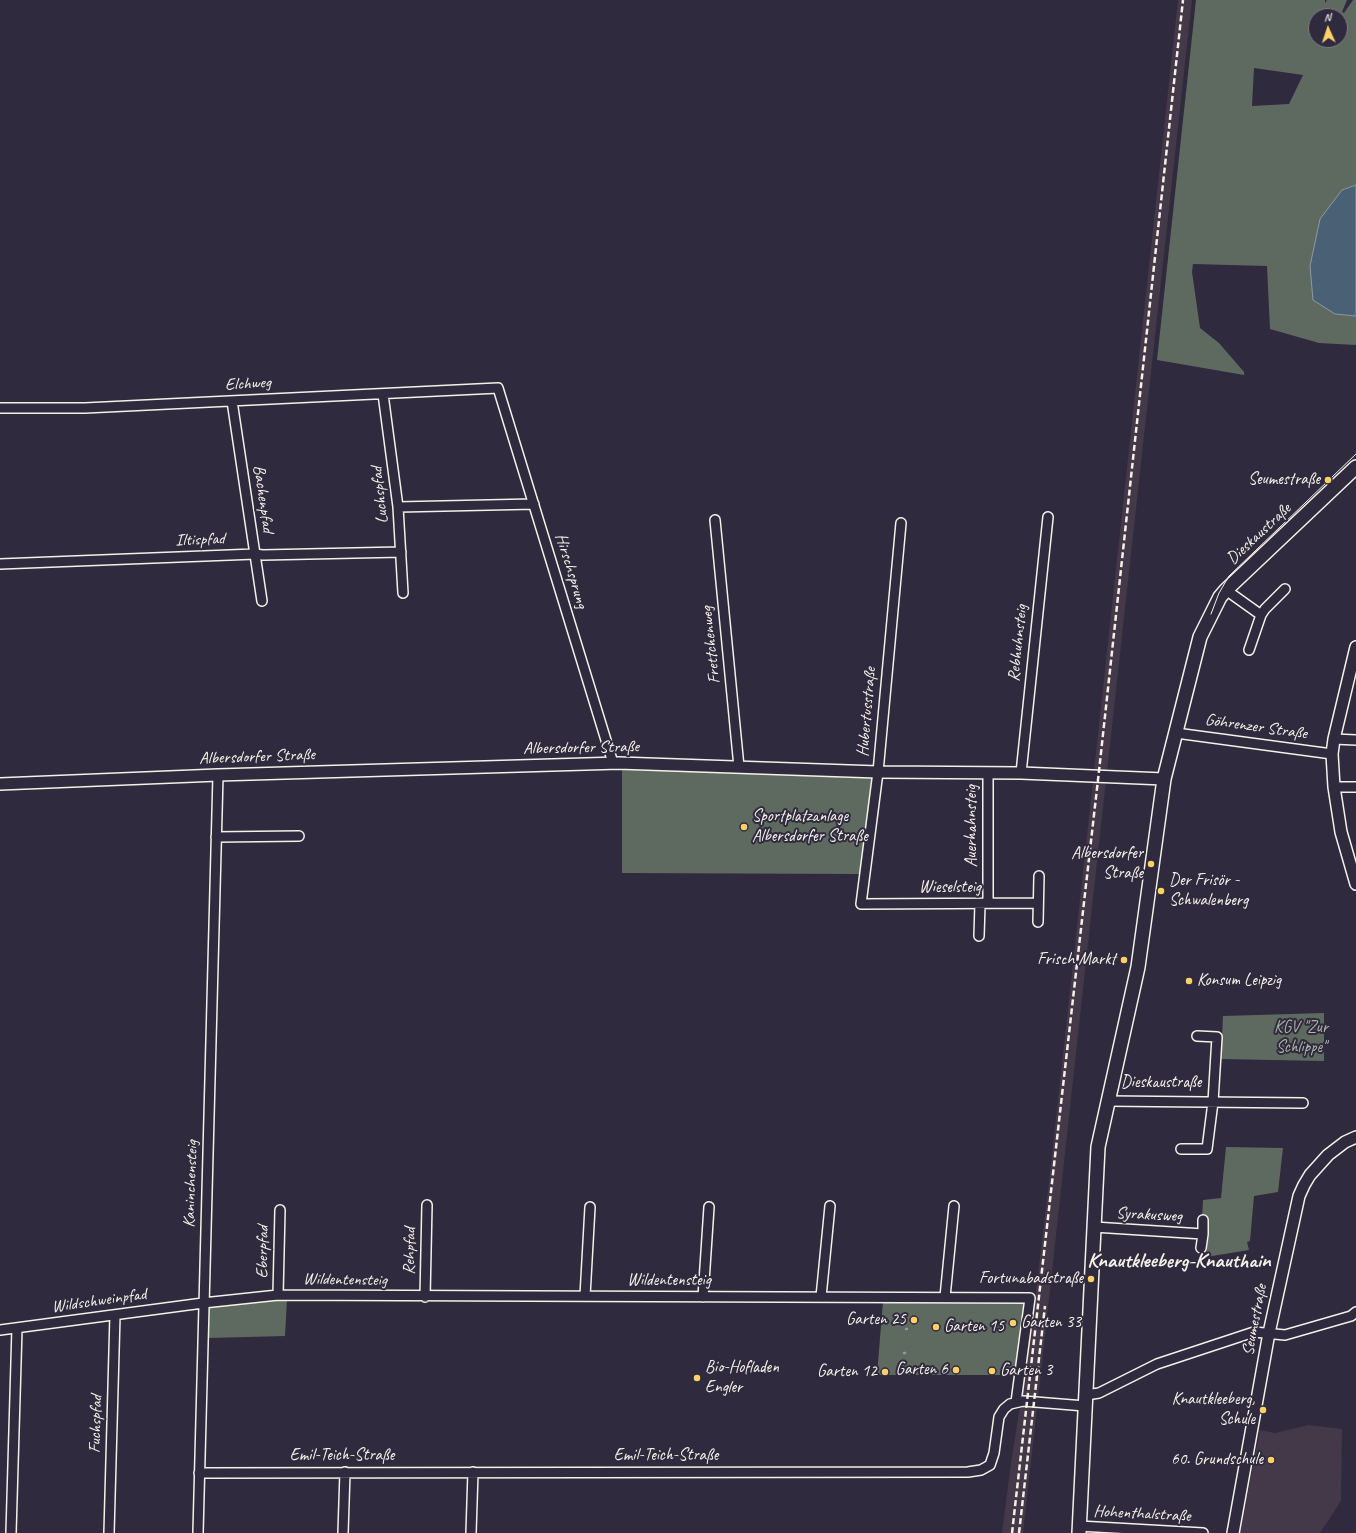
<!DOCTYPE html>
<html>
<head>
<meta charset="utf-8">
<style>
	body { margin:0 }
	#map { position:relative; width:1356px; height:1533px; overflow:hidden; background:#2f2a3d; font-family:Caveat,sans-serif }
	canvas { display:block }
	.north { position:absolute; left:1308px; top:8px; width:40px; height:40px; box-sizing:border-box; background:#2f2a3d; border:1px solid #7e7a81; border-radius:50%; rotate:357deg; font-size:11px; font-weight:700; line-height:16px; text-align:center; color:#f4f1e8 }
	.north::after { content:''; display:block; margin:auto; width:14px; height:18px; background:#ffd166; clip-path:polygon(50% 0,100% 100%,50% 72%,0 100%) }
</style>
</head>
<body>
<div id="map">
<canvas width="1356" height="1533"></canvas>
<div class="north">N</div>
</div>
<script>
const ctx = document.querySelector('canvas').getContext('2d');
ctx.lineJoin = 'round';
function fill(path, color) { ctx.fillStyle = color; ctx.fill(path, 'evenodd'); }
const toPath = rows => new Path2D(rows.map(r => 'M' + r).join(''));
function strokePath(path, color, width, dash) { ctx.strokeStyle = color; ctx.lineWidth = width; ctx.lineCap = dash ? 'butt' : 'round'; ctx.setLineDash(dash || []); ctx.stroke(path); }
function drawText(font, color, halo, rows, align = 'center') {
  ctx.font = font + ' Caveat,sans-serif'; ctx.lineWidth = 4; ctx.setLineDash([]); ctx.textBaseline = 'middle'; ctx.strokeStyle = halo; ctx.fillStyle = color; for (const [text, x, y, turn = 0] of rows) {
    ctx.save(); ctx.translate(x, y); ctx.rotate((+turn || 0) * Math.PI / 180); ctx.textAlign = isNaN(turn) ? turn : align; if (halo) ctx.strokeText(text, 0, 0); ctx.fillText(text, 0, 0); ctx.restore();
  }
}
fill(toPath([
	[1178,0,1192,0,1107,772,1094,771],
	[1106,780,1038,1399,1021,1397,1028,1336,1031,1333,1049,1182,1093,781],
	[1020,1406,1037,1408,1023,1533,1002,1533,1011,1463],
	[1309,1425,1342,1429,1341,1501,1320,1533,1240,1533,1260,1430,1275,1433]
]), '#443948');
fill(toPath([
	[1196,0,1325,0,1325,3,1327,0,1347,0,1342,12,1344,13,1353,0,1356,0,1356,185,1342,190,1335,314,1356,316,1356,345,1319,343,1270,329,1267,266,1193,264,1192,272,1200,328,1219,343,1244,372,1244,375,1157,360],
	[1316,16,1340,16,1340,40,1316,40],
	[1254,68,1303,75,1289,104,1252,106],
	[622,767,873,776,860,874,622,873],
	[1324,1013,1324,1061,1221,1059,1223,1016],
	[1226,1147,1283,1148,1278,1192,1254,1196,1250,1241,1247,1242,1249,1250,1206,1257,1209,1220,1202,1218,1203,1200,1221,1198],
	[287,1299,285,1336,209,1338,207,1307],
	[883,1301,1026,1301,1018,1375,877,1375]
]), '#5e6a5f');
const water = toPath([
	[1356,185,1356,316,1335,314,1313,300,1310,266,1320,219,1342,190,1356,185]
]);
fill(water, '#4a6074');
strokePath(water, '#8e9aa2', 1);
strokePath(toPath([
	[906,1329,907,1329],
	[904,1353,905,1353]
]), '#8e9aa2', 2.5);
const minor = toPath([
	[383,394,398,507,403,593],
	[232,401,262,601],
	[0,408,85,408,498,388,613,763],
	[398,507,534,504],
	[715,520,739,767],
	[901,523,878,772,861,904,1038,903],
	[0,564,255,554,263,555,401,552],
	[1226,590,1261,615],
	[1249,650,1261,615,1265,609,1285,589],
	[1176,733,1332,754],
	[1334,739,1356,740],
	[1021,773,1048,517],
	[1334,787,1356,787],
	[216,837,299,836],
	[988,903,988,773],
	[1038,922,1039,876],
	[979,936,980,904],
	[1108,1101,1303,1103],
	[1181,1149,1207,1149,1213,1102,1217,1037,1197,1036],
	[1094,1227,1203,1234,1201,1248],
	[1203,1234,1203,1220],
	[278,1295,280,1210],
	[585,1296,590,1207],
	[425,1297,427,1205],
	[703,1297,709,1207],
	[821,1297,830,1206],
	[945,1297,954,1206],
	[0,1330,203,1303,278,1295,1030,1298,1016,1402],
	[1086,1395,1099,1393,1157,1364,1254,1332,1285,1335,1351,1316,1356,1312],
	[199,1473,968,1472,981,1470,990,1465,994,1453,999,1417,1004,1409,1010,1404,1023,1401,1085,1406],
	[1079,1526,1203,1533],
	[11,1533,17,1328],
	[109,1533,115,1315],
	[198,1533,218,775],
	[343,1533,345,1472],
	[471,1533,473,1472]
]);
const tertiary = toPath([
	[1356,647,1334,739,1332,754,1334,787,1341,832,1356,884],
	[0,784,218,775,619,763,878,772,1021,773,1164,779],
	[1233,1533,1269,1333,1299,1196,1304,1185,1310,1175,1328,1155,1345,1142,1356,1137]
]);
const secondary = toPath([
	[1079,1533,1098,1147,1138,967,1164,779,1200,637,1220,597,1226,590,1356,467]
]);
strokePath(minor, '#f4f1e8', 12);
strokePath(tertiary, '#f4f1e8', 14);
strokePath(secondary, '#f4f1e8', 16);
strokePath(minor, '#2f2a3d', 9);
strokePath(tertiary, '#2f2a3d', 11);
strokePath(secondary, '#2f2a3d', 13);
strokePath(toPath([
	[1211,614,1219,593,1229,576,1356,454]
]), '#f4f1e8', 1);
strokePath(toPath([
	[1012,1533,1099,771,1183,0],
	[1019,1533,1045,1306]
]), '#f4f1e8', 2.5, [6, 3]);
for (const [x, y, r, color] of [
	[1328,480,4,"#ffd166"],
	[744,827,4,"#ffd166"],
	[1151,864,4,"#ffd166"],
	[1161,891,4,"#ffd166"],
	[1124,960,4,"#ffd166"],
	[1189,981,4,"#ffd166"],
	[1091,1279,4,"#ffd166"],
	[914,1320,4,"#ffd166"],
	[1013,1323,4,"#ffd166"],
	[936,1327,4,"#ffd166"],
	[956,1370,4,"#ffd166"],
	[992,1371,4,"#ffd166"],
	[885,1372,4,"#ffd166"],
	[697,1378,4,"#ffd166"],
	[1263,1410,4,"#ffd166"],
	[1271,1460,4,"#ffd166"]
]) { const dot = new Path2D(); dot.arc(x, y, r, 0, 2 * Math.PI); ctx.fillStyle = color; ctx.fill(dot); strokePath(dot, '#2f2a3d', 1.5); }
drawText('17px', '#f4f1e8', '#2f2a3d', [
	["Elchweg",248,384,-3],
	["Luchspfad",380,495,-96],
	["Bachenpfad",263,499,82],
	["Dieskaustraße",1259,534,-43],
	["Iltispfad",200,540,-2],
	["Hirschsprung",571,571,73],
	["Rebhuhnsteig",1018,643,-84],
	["Frettchenweg",711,645,-96],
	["Hubertusstraße",867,712,-85],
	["Göhrenzer Straße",1256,727,8],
	["Albersdorfer Straße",581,748,-1],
	["Albersdorfer Straße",257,757,-2],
	["Auerhahnsteig",972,826,-90],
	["Wieselsteig",950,888],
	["Dieskaustraße",1161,1083],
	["Kaninchensteig",191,1184,-88],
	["Syrakusweg",1149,1215,3],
	["Rehpfad",410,1251,-89],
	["Eberpfad",263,1252,-89],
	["Wildentensteig",345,1280,1],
	["Wildentensteig",669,1281],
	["Wildschweinpfad",99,1301,-8],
	["Seumestraße",1255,1320,-79],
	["Fuchspfad",96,1424,-88],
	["Emil-Teich-Straße",342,1456],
	["Emil-Teich-Straße",666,1456],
	["Hohenthalstraße",1142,1514,3]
]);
drawText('17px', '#f4f1e8', '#2f2a3d', [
	["Seumestraße",1320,480],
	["Sportplatzanlage",752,817,"left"],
	["Albersdorfer Straße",752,837,"left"],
	["Albersdorfer",1143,854],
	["Straße",1143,874],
	["Der Frisör -",1169,881,"left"],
	["Schwalenberg",1169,901,"left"],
	["Frisch Markt",1116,960],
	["Konsum Leipzig",1197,981,"left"],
	["Fortunabadstraße",1083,1279],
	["Garten 25",906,1320],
	["Garten 33",1021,1323,"left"],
	["Garten 15",944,1327,"left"],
	["Bio-Hofladen",705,1368,"left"],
	["Engler",705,1388,"left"],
	["Garten 6",948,1370],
	["Garten 3",1000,1371,"left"],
	["Garten 12",877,1372],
	["Knautkleeberg,",1255,1400],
	["Schule",1255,1420],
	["60. Grundschule",1263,1460]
], 'right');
drawText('17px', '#b0b4aa', '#2f2a3d', [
	["KGV \"Zur",1301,1028],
	["Schlippe\"",1301,1048]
]);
drawText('bold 21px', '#f4f1e8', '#2f2a3d', [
	["Knautkleeberg-Knauthain",1179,1261]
]);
</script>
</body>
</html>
